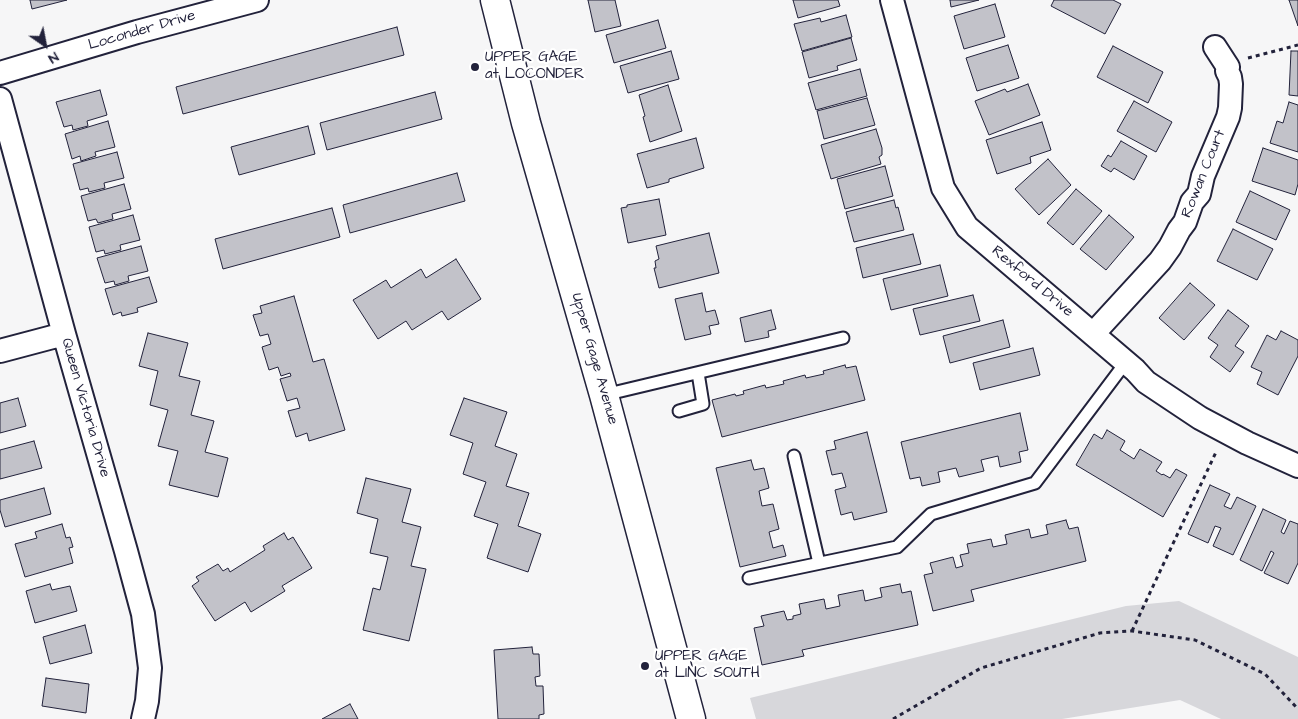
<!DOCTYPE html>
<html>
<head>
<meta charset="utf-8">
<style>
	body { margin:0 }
	#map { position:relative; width:1298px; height:719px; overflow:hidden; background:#f6f6f7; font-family:"Architects Daughter",sans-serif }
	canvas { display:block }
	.north { position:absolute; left:20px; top:20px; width:50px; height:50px; -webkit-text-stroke:4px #fff; paint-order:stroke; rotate:147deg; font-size:14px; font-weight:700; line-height:20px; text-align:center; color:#22223b }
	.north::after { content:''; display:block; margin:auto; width:18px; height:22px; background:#22223b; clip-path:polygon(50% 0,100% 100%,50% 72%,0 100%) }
</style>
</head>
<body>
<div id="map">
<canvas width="1298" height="719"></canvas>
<div class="north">N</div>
</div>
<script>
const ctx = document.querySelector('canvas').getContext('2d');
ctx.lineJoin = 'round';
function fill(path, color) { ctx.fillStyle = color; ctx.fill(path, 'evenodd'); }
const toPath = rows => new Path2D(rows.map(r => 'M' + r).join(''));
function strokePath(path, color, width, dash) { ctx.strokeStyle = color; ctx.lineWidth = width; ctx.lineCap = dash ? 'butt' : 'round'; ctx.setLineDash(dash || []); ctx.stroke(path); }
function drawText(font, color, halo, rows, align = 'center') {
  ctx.font = font + ' "Architects Daughter",sans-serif'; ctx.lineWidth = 4.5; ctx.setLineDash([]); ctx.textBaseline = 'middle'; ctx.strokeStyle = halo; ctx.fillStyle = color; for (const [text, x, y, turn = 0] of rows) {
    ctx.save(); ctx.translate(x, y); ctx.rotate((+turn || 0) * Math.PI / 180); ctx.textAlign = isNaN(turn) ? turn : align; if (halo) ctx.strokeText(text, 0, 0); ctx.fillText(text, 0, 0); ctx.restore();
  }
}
fill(toPath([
	[1179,601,1298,657,1298,719,1221,719,1180,700,1062,719,756,719,750,698,1126,606]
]), '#d7d7db');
const building = toPath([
	[30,0,67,0,32,9,30,0],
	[588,0,615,0,621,26,595,32,588,0],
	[793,0,838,0,840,6,798,18,793,0],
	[950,0,979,0,951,7,950,0],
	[1054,0,1113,0,1121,4,1105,34,1051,6,1054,0],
	[1289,0,1298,0,1298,26,1289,0],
	[995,4,1005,37,964,49,954,16,995,4],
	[846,15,852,37,802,51,794,24,820,18,821,22,846,15],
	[658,20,666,48,614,63,606,35,658,20],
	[397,27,404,55,183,114,176,87,397,27],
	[851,38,857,60,837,66,838,70,809,78,802,52,851,38],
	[1008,45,1019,78,977,91,966,58,1008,45],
	[1113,46,1163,72,1148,103,1097,77,1113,46],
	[671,51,679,79,628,93,620,66,671,51],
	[1291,51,1298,51,1298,96,1289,95,1291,51],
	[860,69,867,96,816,110,808,83,860,69],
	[1028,84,1040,115,989,135,975,101,1005,89,1007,92,1028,84],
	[668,85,682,131,650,142,643,117,645,116,639,95,668,85],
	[100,90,107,115,87,121,88,126,73,130,72,125,64,127,56,102,100,90],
	[435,92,442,119,327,150,320,123,435,92],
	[867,98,875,125,824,139,817,111,867,98],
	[1134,101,1172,122,1156,152,1117,131,1134,101],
	[1289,102,1298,105,1298,152,1270,143,1277,121,1283,123,1289,102],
	[108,121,115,147,95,152,96,156,81,161,80,156,72,159,65,134,108,121],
	[1042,122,1051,150,1030,157,1031,163,997,174,986,140,1042,122],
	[308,126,315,154,239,175,231,147,308,126],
	[876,129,882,148,882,155,879,157,881,164,831,179,821,145,876,129],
	[696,138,704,168,669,179,669,182,647,188,637,154,696,138],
	[1121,141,1147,156,1134,180,1114,168,1111,172,1101,166,1108,155,1111,157,1121,141],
	[1263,148,1298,160,1298,184,1295,195,1252,181,1263,148],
	[117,152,124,178,104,183,105,188,89,192,88,188,80,190,73,164,117,152],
	[1048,159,1071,185,1039,215,1015,189,1048,159],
	[885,166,893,196,845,209,837,179,885,166],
	[457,173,465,201,350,233,343,205,457,173],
	[124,184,131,209,112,214,113,219,98,223,96,219,88,221,81,196,124,184],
	[1076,189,1102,211,1073,245,1047,223,1076,189],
	[1250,191,1290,210,1276,240,1236,222,1250,191],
	[659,199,666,235,628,243,621,208,627,207,627,205,659,199],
	[894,200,896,208,898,207,904,230,854,242,846,212,894,200],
	[332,208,340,237,223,269,215,239,332,208],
	[133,215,140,240,120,245,121,250,105,254,104,250,96,252,89,227,133,215],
	[1109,215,1134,237,1106,270,1080,249,1109,215],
	[1233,229,1273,249,1257,280,1217,261,1233,229],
	[709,233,719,273,659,288,654,268,656,268,655,261,659,259,656,246,709,233],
	[913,234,921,264,863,278,856,248,913,234],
	[141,246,148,271,128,276,129,281,115,285,114,281,105,283,97,258,141,246],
	[456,259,481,299,448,320,442,311,412,330,406,321,378,339,353,300,386,280,391,288,421,269,426,278,456,259],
	[940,265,948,296,891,310,883,279,940,265],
	[149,277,157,302,137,308,138,312,122,316,121,312,113,315,105,289,149,277],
	[1190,283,1215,305,1184,340,1159,318,1190,283],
	[702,293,706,312,715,310,719,324,709,326,711,334,685,340,675,299,702,293],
	[973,295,980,321,920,335,913,309,973,295],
	[294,296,313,362,324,359,345,430,309,441,307,433,296,437,288,411,300,408,297,398,287,401,280,379,291,376,290,373,281,376,278,367,269,370,262,347,271,344,268,334,260,336,253,315,262,313,260,306,294,296],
	[771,310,776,329,768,331,769,337,745,342,740,318,771,310],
	[1228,310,1249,326,1235,346,1244,352,1230,372,1210,357,1218,345,1208,338,1228,310],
	[1003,320,1010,347,950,363,943,336,1003,320],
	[1281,331,1298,340,1298,356,1278,395,1257,384,1262,372,1251,367,1267,335,1276,340,1281,331],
	[148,333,188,343,179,376,200,381,191,415,214,421,205,452,228,458,218,497,169,485,178,451,158,446,168,410,150,405,158,371,139,366,148,333],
	[1033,348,1040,375,980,390,973,363,1033,348],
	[845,365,846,368,856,366,865,400,722,437,712,400,735,394,736,396,744,394,743,391,765,385,766,388,784,384,783,381,805,375,806,378,824,374,823,371,845,365],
	[18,398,26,426,0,433,0,403,18,398],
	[464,398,507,412,495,446,517,454,506,486,529,493,518,526,541,534,528,572,487,558,498,524,474,516,486,482,463,474,473,443,450,435,464,398],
	[1020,413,1028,450,1019,452,1021,462,1000,467,998,456,981,460,984,471,959,477,956,468,938,472,940,482,922,486,920,477,910,479,901,442,1020,413],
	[1107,430,1125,441,1120,450,1134,459,1140,449,1162,462,1156,471,1162,475,1163,474,1170,478,1176,469,1187,475,1163,517,1076,465,1094,434,1102,439,1107,430],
	[867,432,887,512,854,520,852,512,841,515,835,490,846,487,842,473,832,475,826,451,836,449,834,441,867,432],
	[34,441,42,468,0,479,0,450,34,441],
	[751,460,754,470,764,468,769,488,759,491,762,506,773,504,779,529,769,532,773,548,783,545,786,556,740,567,716,468,751,460],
	[366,478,411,489,402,522,421,527,411,566,426,569,409,641,363,630,373,588,380,590,388,557,370,553,378,519,357,513,366,478],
	[1210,485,1230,494,1224,506,1231,509,1237,497,1256,506,1233,555,1213,546,1221,528,1215,526,1208,543,1188,534,1210,485],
	[44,488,51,514,5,527,0,510,0,500,44,488],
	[1263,509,1286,520,1281,532,1284,534,1290,521,1298,524,1298,563,1288,584,1264,573,1274,553,1271,551,1262,571,1240,560,1263,509],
	[1066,520,1069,529,1078,527,1086,561,971,590,974,601,933,611,924,575,933,573,930,563,953,557,956,568,963,566,960,555,969,553,967,544,991,539,993,547,1007,544,1005,535,1029,529,1031,538,1048,534,1046,525,1066,520],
	[62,524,66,538,70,537,73,547,69,548,73,563,25,577,15,544,37,538,35,532,62,524],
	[284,533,288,540,293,537,312,568,282,586,285,591,251,612,245,602,215,621,192,586,199,581,196,577,218,564,223,571,228,568,230,572,265,550,263,546,284,533],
	[50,584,52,590,70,586,77,611,35,623,26,591,50,584],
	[900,584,902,593,911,591,918,625,802,650,804,656,762,665,754,628,764,626,761,616,784,611,787,620,793,619,793,616,801,614,799,604,824,599,826,609,840,606,838,595,863,590,865,601,882,597,880,588,900,584],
	[85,625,92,653,50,664,43,637,85,625],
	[532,647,533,654,539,654,540,676,535,677,536,686,543,686,544,714,539,715,539,719,498,719,494,650,532,647],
	[46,678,89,684,86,713,42,706,46,678],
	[350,704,358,719,322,719,350,704]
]);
fill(building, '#c2c2c9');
strokePath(building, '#22223b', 1);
const lane = toPath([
	[604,395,843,338],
	[679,411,703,404,698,373],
	[794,456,819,563],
	[749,578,897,547,931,514,1035,483,1126,362]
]);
const street = toPath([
	[892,0,943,188,967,227,1135,370,1146,382,1200,418,1247,443,1298,466],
	[0,73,137,32,257,0],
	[0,99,64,334,126,551,143,614,150,668,147,701,143,719],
	[1093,334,1160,261,1170,247,1179,230,1185,222,1192,202,1199,194,1203,176,1228,117,1230,108,1231,84,1230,77,1227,71,1228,67,1215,47],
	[0,351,64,334]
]);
const secondary = toPath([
	[495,0,526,123,604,395,691,719]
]);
strokePath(lane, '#22223b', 15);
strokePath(street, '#22223b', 26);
strokePath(secondary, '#22223b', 31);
strokePath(toPath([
	[1248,58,1298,45],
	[1132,631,1217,450],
	[893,719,981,668,1100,633,1132,631,1195,640,1265,674,1298,709]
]), '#22223b', 3, [4, 4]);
strokePath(lane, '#fff', 11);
strokePath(street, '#fff', 22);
strokePath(secondary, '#fff', 28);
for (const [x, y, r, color] of [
	[475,67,5,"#22223b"],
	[645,666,5,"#22223b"]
]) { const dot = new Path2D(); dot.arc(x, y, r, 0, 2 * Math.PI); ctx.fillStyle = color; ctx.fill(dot); strokePath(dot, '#fff', 2); }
drawText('15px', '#22223b', '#fff', [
	["Loconder Drive",142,31,-16],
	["Rowan Court",1204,174,-68],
	["Rexford Drive",1032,282,40],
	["Upper Gage Avenue",594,359,74],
	["Queen Victoria Drive",85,408,74]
]);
drawText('15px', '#22223b', '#fff', [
	["UPPER GAGE",485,58],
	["at LOCONDER",485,75],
	["UPPER GAGE",655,657],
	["at LINC SOUTH",655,674]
], 'left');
</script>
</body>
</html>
